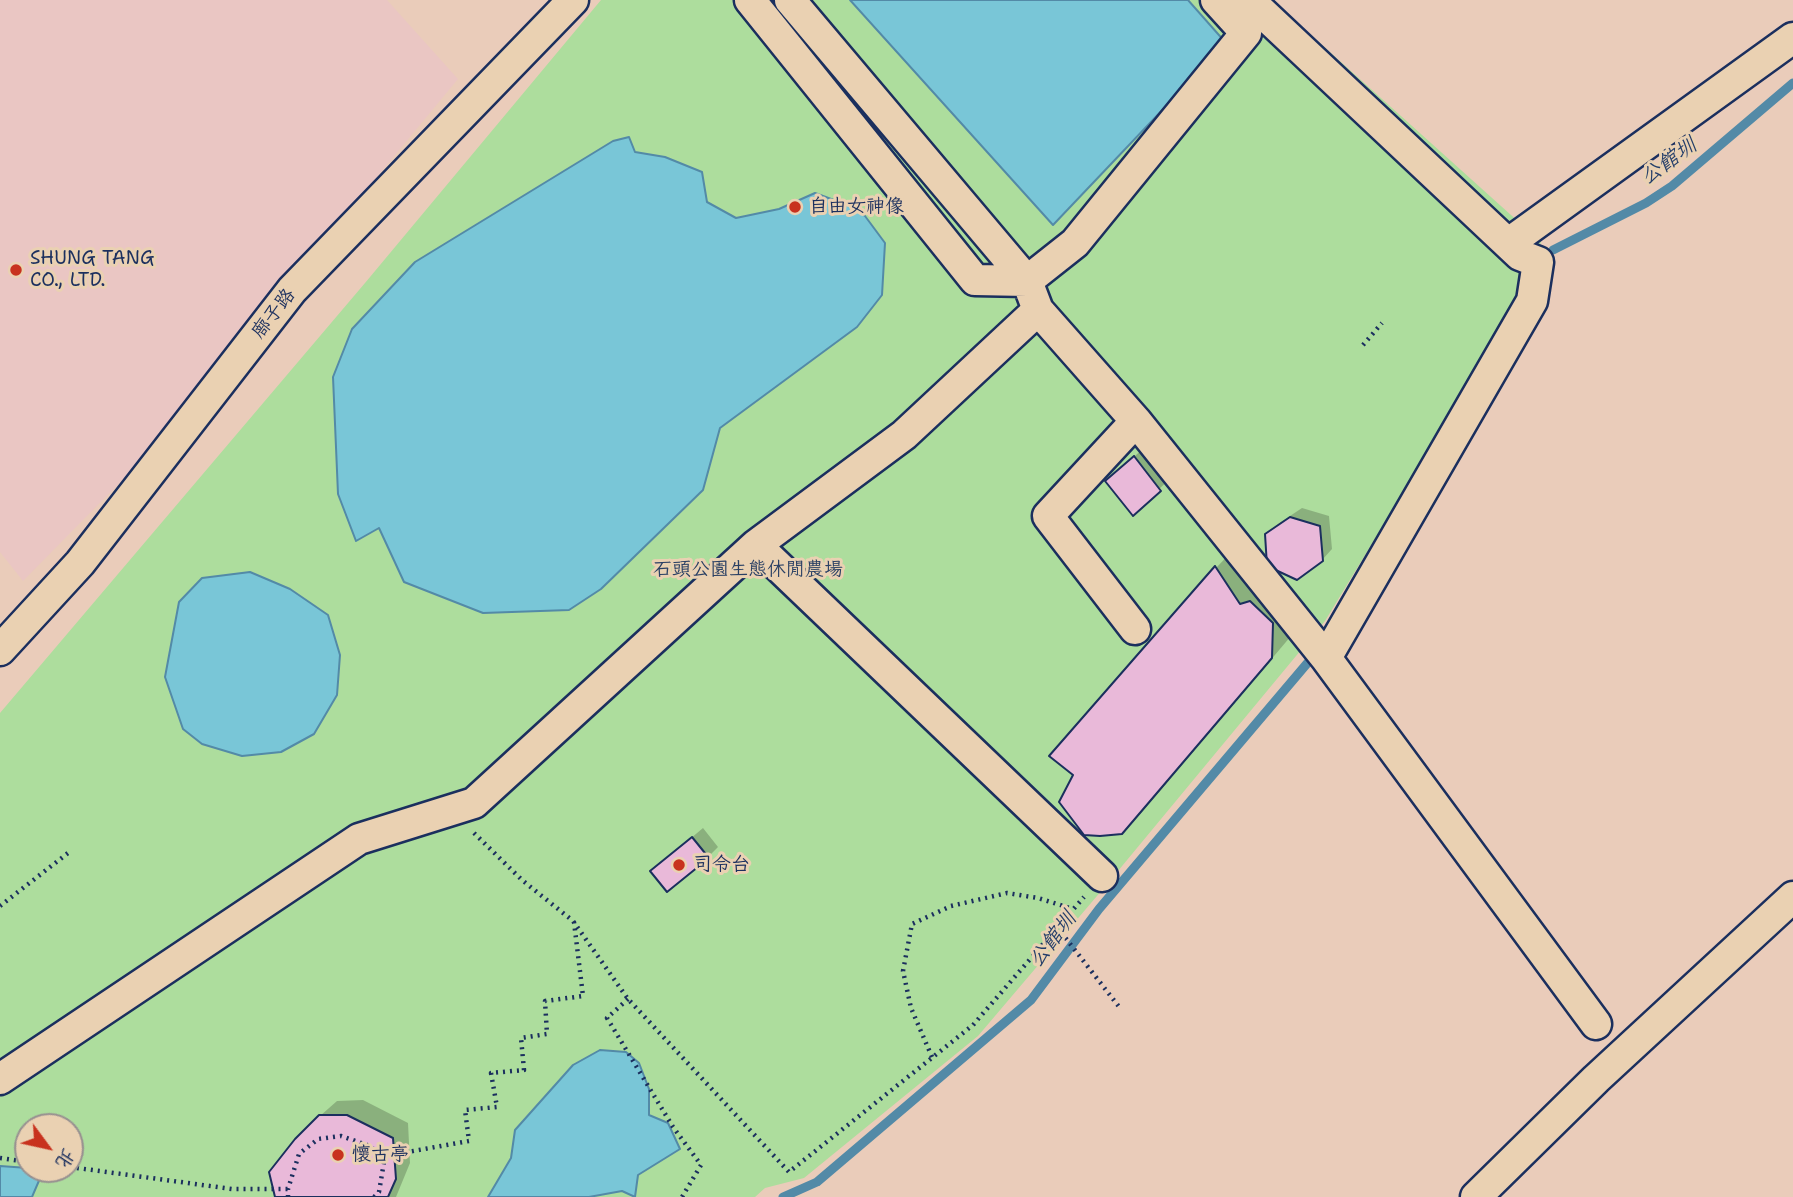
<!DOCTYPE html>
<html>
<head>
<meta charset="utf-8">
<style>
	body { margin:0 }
	#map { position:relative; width:1793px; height:1197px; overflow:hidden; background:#eaccba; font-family:"Shantell Sans","LXGW WenKai TC",sans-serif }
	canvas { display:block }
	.north { position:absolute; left:14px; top:1113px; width:70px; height:70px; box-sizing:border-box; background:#ead1b2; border:2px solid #979090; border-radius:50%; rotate:123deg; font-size:19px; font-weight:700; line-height:28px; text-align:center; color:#1b2f5e }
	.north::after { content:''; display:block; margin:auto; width:24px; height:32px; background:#c8321e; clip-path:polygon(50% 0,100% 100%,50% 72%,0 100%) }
</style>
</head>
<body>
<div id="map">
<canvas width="1793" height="1197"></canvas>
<div class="north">北</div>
</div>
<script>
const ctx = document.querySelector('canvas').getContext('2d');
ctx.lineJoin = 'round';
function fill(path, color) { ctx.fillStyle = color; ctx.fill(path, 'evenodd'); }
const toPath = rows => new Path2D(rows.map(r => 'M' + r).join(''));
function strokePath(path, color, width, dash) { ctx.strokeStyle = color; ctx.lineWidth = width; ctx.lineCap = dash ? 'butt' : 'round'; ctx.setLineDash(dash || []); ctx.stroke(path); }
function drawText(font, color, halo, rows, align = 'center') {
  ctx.font = font + ' "Shantell Sans","LXGW WenKai TC",sans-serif'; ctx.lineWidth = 6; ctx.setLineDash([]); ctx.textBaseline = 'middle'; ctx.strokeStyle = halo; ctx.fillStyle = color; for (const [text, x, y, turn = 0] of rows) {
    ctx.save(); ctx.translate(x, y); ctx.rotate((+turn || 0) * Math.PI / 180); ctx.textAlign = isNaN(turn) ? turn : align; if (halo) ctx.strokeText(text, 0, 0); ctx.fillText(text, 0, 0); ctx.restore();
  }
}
fill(toPath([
	[0,0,387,0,458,79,143,459,23,581,0,552]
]), '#eac6c3');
fill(toPath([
	[601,0,1272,0,1541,242,1523,295,1325,621,1108,883,978,1036,804,1178,765,1188,755,1197,0,1197,0,713,365,283],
	[28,1127,70,1127,70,1169,28,1169]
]), '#addd9d');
const water = toPath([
	[850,0,1188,0,1226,43,1053,225,850,0],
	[629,137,635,152,665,157,702,172,707,202,736,218,779,209,815,193,850,206,865,216,885,243,882,295,857,327,720,428,703,490,601,589,569,610,483,613,404,582,379,528,356,541,338,494,333,377,352,329,415,262,613,141,629,137],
	[250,572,290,589,328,615,340,655,337,695,314,734,281,752,242,756,202,744,183,729,165,677,179,602,202,578,250,572],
	[600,1050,626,1052,639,1063,649,1089,649,1115,668,1123,680,1149,638,1175,635,1197,622,1191,589,1197,488,1197,511,1158,515,1130,573,1065,600,1050],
	[0,1166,28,1168,28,1169,44,1169,32,1197,0,1197,0,1166]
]);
fill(water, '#79c6d7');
strokePath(water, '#538aa7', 2);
fill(toPath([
	[1145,447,1170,479,1159,489,1118,471],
	[1302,508,1329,516,1332,549,1322,560,1267,534,1278,524],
	[1236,547,1291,636,1142,812,1121,832,1076,774,1052,755,1217,567],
	[703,828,718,847,708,857,652,871],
	[363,1100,408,1123,410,1163,396,1197,276,1197,312,1123,337,1101]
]), '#0003');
strokePath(toPath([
	[1553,250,1646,203,1672,186,1793,83],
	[783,1197,817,1182,1031,1000,1099,909,1310,660]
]), '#538aa7', 9);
const building = toPath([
	[1134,456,1161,491,1133,516,1105,481,1134,456],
	[1290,517,1320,526,1323,561,1297,580,1267,566,1265,534,1290,517],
	[1215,566,1240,604,1250,601,1273,623,1272,658,1122,834,1100,836,1084,835,1059,802,1073,775,1049,756,1215,566],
	[692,837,709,858,667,892,650,871,692,837],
	[319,1115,347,1115,393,1138,396,1179,388,1197,275,1197,269,1172,295,1139,319,1115]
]);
fill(building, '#e9b9d9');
strokePath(building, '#1b2f5e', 2);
const minor = toPath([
	[750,0,975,280,1027,281,1038,310,1136,421,1326,658,1596,1024],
	[790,0,1027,281,1075,243,1246,33,1249,0],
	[1216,0,1246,33],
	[1249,0,1520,255,1538,262,1532,301,1326,658],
	[1509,243,1793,38],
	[756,545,1102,876],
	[1135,629,1048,516,1136,421],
	[0,650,80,563,292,290,573,0],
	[0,1079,359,839,474,803,756,545,904,435,1038,310],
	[1476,1197,1596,1079,1793,897]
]);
strokePath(minor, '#1b2f5e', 35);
strokePath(toPath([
	[1363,345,1382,323],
	[474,833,522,880,573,921,628,999,789,1172,973,1025,1084,897],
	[0,906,68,853],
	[1057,927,1120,1008],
	[628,999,607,1018,673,1127,701,1165,682,1197],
	[932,1057,911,1008,903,971,912,924,951,906,1007,893,1038,898,1073,909],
	[0,1158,28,1162],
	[70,1167,232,1189,288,1189],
	[288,1197,288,1189,299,1154,318,1139,341,1136,367,1145,385,1156,469,1141,465,1110,497,1107,491,1073,524,1070,521,1038,547,1034,545,1001,583,996,574,922],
	[374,1197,379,1192,385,1156]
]), '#1b2f5e', 4.5, [2, 5]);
strokePath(minor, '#ead1b2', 30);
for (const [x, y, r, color] of [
	[795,207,7,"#c8321e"],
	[16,270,7,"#c8321e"],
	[679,865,7,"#c8321e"],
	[338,1155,7,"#c8321e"]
]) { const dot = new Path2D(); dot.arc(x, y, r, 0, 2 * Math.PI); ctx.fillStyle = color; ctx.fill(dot); strokePath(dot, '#ead1b2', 2.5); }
drawText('19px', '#1b2f5e', '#ead1b2', [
	["自由女神像",809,207],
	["SHUNG TANG",30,259],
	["CO., LTD.",30,281],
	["司令台",693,865],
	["懷古亭",352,1155]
], 'left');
drawText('19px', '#1b2f5e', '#ead1b2', [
	["廍子路",274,314,-52]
]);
drawText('19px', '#2a4064', '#ead1b2', [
	["石頭公園生態休閒農場",748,570]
]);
drawText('italic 21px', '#243e6a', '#ead1b2', [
	["公館圳",1669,162,-36],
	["公館圳",1053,940,-53]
]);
</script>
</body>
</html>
